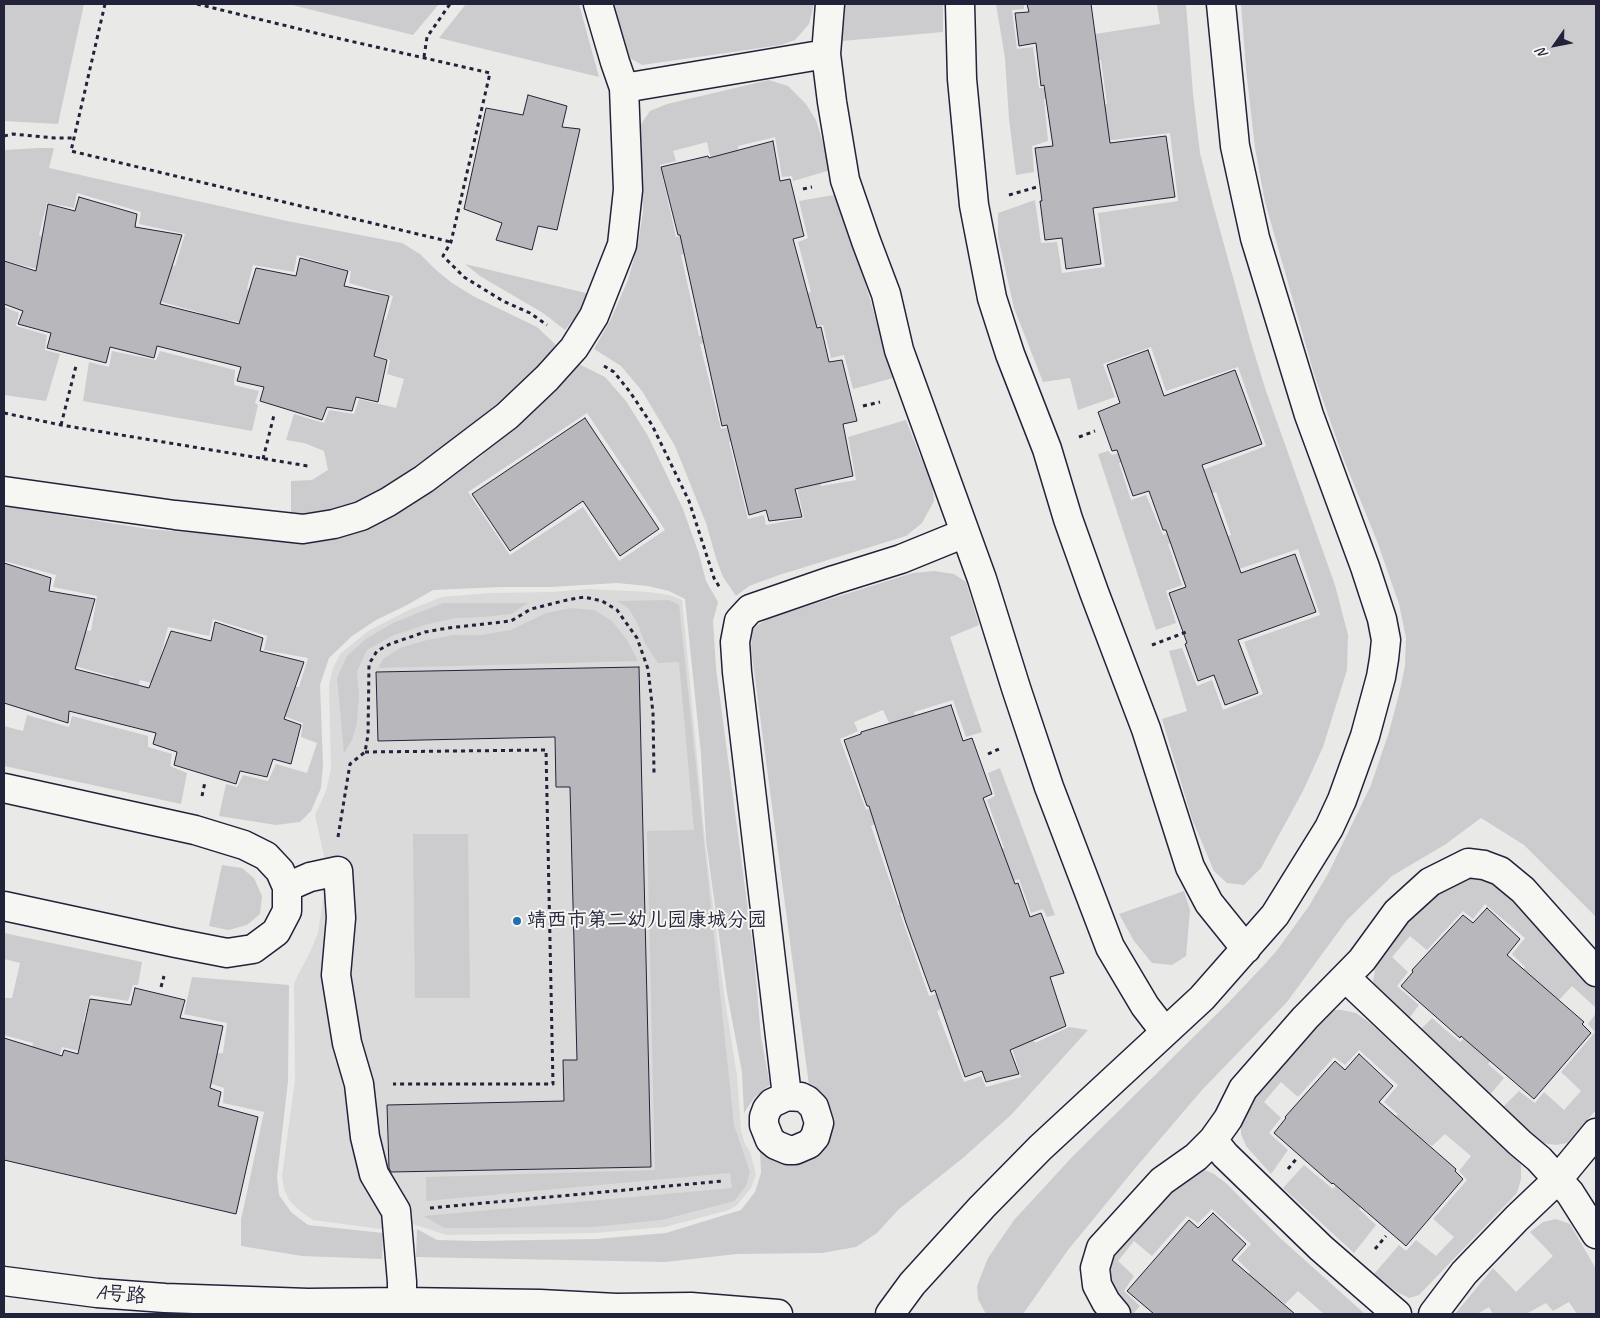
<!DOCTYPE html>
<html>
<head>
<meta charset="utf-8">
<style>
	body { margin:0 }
	#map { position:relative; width:1600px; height:1318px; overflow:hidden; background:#e9e9e7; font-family:Caveat,sans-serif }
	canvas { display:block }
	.frame { position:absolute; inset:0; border:5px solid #22223b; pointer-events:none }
	.north { position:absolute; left:1530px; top:20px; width:50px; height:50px; -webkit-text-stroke:4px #f6f6f2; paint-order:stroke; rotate:237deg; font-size:14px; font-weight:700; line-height:20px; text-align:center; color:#22223b }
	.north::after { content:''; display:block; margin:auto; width:18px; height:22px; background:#22223b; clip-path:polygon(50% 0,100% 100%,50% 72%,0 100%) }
</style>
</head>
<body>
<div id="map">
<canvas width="1600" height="1318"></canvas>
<div class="frame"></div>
<div class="north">N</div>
</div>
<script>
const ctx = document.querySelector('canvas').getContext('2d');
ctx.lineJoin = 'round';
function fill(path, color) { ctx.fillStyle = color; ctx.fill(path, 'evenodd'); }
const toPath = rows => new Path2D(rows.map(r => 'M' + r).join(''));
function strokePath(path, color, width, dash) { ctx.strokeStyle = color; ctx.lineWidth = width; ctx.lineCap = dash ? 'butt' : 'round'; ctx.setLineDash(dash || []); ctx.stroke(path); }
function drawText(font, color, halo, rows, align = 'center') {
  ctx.font = font + ' Caveat,"LXGW WenKai TC",sans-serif'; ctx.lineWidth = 4; ctx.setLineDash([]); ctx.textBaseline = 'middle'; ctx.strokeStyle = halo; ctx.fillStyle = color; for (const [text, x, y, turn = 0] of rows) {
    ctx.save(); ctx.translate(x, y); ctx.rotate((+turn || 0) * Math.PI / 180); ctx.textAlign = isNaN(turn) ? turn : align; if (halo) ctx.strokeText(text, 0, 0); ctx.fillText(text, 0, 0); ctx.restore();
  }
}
fill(toPath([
	[589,589,649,592,669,595,682,600,705,841,724,994,737,1076,741,1131,745,1144,750,1152,756,1174,751,1188,737,1205,729,1210,665,1227,594,1233,446,1235,413,1224,411,1273,386,1271,388,1230,313,1220,300,1211,289,1200,284,1189,282,1176,295,1079,294,983,311,950,318,933,324,892,326,873,324,856,315,815,326,791,331,768,329,685,333,668,340,654,368,631,409,610,442,597,489,593,552,592]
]), '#dadada');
fill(toPath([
	[4,4,84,4,58,124,4,121],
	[288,4,439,4,413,35],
	[466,4,579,4,599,77,439,38],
	[614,4,814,4,809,24,795,40,781,45,642,65,630,58,621,37],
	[844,4,943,4,943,32,842,41,845,15],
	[996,4,1024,4,1024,9,1012,10,1017,49,1033,47,1039,88,1058,87,1060,97,1044,99,1048,141,1032,146,1034,172,1016,175,1009,119,1005,58],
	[1157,4,1186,4,1193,94,1200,153,1212,201,1250,339,1266,391,1335,585,1348,635,1347,670,1323,747,1303,791,1261,868,1244,885,1227,883,1214,871,1192,819,1162,719,1187,711,1169,651,1182,648,1197,686,1212,680,1223,710,1263,694,1244,642,1320,615,1298,549,1227,573,1214,541,1231,535,1216,492,1201,497,1192,474,1266,446,1238,367,1166,391,1151,347,1103,364,1115,397,1078,410,1070,378,1043,382,1014,308,998,237,998,213,1035,200,1041,243,1057,242,1062,273,1105,267,1098,213,1178,201,1170,133,1096,142,1090,107,1107,104,1101,60,1086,60,1082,36,1160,24],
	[1241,4,1596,4,1596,917,1524,845,1481,818,1446,844,1392,876,1347,920,1287,1002,1202,1090,1132,1172,1068,1250,1023,1314,986,1314,978,1299,977,1286,988,1258,1014,1220,1073,1156,1229,1002,1265,964,1278,949,1309,906,1329,872,1371,785,1389,732,1400,690,1405,666,1406,638,1399,604,1377,541,1342,455,1314,374,1265,202,1255,148,1246,69],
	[769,80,788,86,806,104,816,120,831,170,793,181,792,176,782,177,775,137,738,146,740,161,715,178,707,142,673,151,676,161,660,165,676,237,693,233,698,250,681,255,699,336,717,333,718,340,700,344,721,429,742,424,745,437,729,442,748,519,764,515,766,525,804,518,789,455,817,471,821,486,856,480,848,437,906,420,920,456,932,479,934,501,922,523,906,536,779,575,749,586,736,596,723,577,716,558,706,523,675,446,642,391,621,366,594,349,611,319,628,280,638,244,643,212,641,124,650,111,667,104],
	[38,148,54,148,49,168,287,221,402,243,420,254,436,270,452,283,473,296,537,327,556,345,534,372,496,405,453,439,379,492,344,510,319,515,291,512,291,481,312,480,328,470,324,451,304,443,286,440,294,414,324,423,329,410,354,414,359,399,396,408,404,379,387,374,390,360,350,346,375,319,386,320,393,296,349,283,351,271,297,255,294,272,253,265,247,289,263,294,278,329,228,320,222,335,197,330,201,313,134,294,162,265,175,266,185,234,139,224,141,212,77,193,74,208,47,203,39,235,55,241,62,275,5,261,4,263,4,150],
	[839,194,893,378,853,389,844,355,831,358,823,325,787,332,778,303,811,292,798,242,808,238,799,201],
	[465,264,590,294,580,312,565,330,543,313,480,276],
	[4,307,19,313,16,326,47,335,45,350,60,354,46,401,4,395],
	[112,351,156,360,160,351,235,370,234,385,259,391,255,403,258,405,252,431,83,401,89,362,109,367],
	[579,364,605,377,626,401,648,436,683,509,699,554,706,581,718,602,713,621,716,668,754,956,761,1037,770,1085,754,1098,744,1113,742,1072,727,993,706,841,701,754,685,599,669,591,648,586,617,583,550,587,501,587,433,590,407,605,376,620,352,636,329,658,320,685,323,764,321,788,311,811,300,822,276,825,219,816,226,784,237,787,243,775,268,781,276,764,307,773,317,743,301,737,303,723,264,709,290,686,299,687,308,658,264,650,267,636,213,619,209,636,168,627,161,655,175,660,190,693,140,680,135,698,110,693,114,677,49,659,76,629,91,631,97,596,53,587,56,575,4,561,4,506,148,529,296,541,362,531,400,509,480,457,556,389],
	[587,413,665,530,619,561,583,507,510,555,468,492],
	[1108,451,1112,455,1126,451,1129,459,1119,463,1131,500,1146,495,1163,535,1180,528,1183,538,1168,544,1182,585,1166,591,1176,623,1156,630,1098,454],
	[934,571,954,574,966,582,979,625,950,637,982,732,966,737,953,700,914,712,918,725,899,744,883,710,854,722,858,731,840,739,866,810,885,804,888,817,871,826,898,905,915,900,917,907,900,913,929,996,949,990,954,1000,937,1011,964,1082,981,1076,986,1087,1021,1077,1002,1016,1029,1028,1035,1043,1069,1027,1088,1030,1011,1115,963,1158,899,1209,877,1233,856,1247,822,1253,737,1254,665,1262,416,1257,417,1229,437,1240,478,1241,596,1239,666,1233,741,1210,755,1192,761,1173,760,1149,782,1161,809,1161,826,1143,835,1120,825,1099,809,1085,751,648,753,628,769,618,913,573],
	[669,600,679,605,734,1125,750,1172,746,1186,734,1201,662,1220,592,1227,444,1228,424,1216,732,1188,730,1173,426,1201,426,1177,655,1170,647,831,694,830,679,662,658,663,645,643,637,622,628,608,617,601],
	[443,603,528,603,511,614,483,617,455,618,424,625,392,636,367,650,357,671,359,695,357,723,352,740,344,753,337,678,347,656,366,639,393,623],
	[571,608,594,610,612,621,627,640,638,661,378,668,383,659,400,648,427,640,453,635,481,635,511,630,546,613],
	[27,715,69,727,72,716,148,736,148,747,172,754,170,766,187,773,181,804,4,766,4,726,23,731],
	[1000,768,1055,915,1047,917,1043,909,1031,913,1019,879,985,891,970,860,1004,848,987,800,995,796,988,773],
	[413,834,468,834,470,998,415,998],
	[222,865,242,868,254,878,262,896,260,914,247,925,228,930,209,926],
	[1477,873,1496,879,1596,987,1596,1008,1572,986,1559,1000,1550,993,1488,1008,1525,967,1512,954,1525,938,1485,904,1473,919,1463,911,1427,950,1410,936,1392,957,1408,972,1397,986,1419,1005,1408,1020,1379,992,1373,981,1377,961,1395,929,1437,889],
	[1184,891,1190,910,1186,956,1172,965,1152,963,1134,941,1119,914],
	[4,933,142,962,138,985,133,985,128,1001,90,995,83,1023,96,1026,112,1059,62,1047,57,1064,31,1058,33,1043,4,1035,4,998,12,998,20,963,4,959],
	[192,977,289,985,288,1081,277,1177,279,1195,291,1212,308,1225,383,1233,382,1259,302,1256,241,1246,241,1220,264,1112,223,1103,224,1088,186,1075,212,1054,223,1053,227,1023,184,1014],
	[1327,1010,1342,1010,1356,1013,1370,1023,1510,1153,1521,1165,1521,1179,1517,1193,1419,1295,1409,1298,1397,1292,1374,1274,1399,1245,1406,1251,1416,1240,1436,1256,1454,1237,1433,1219,1467,1180,1459,1171,1471,1156,1445,1134,1432,1146,1422,1139,1387,1180,1360,1155,1398,1114,1384,1102,1398,1085,1359,1050,1345,1065,1334,1057,1298,1097,1281,1082,1264,1102,1281,1118,1269,1133,1288,1150,1271,1174,1246,1146,1241,1134,1241,1119,1245,1104],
	[1596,1013,1596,1110,1567,1143,1556,1145,1542,1143,1523,1129,1501,1109,1519,1091,1535,1103,1544,1092,1564,1110,1581,1091,1561,1072,1595,1032,1588,1024],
	[1432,1018,1460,1042,1473,1029,1497,1052,1488,1064,1504,1078,1489,1096,1420,1030],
	[1304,1165,1333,1189,1344,1174,1370,1197,1359,1209,1376,1225,1354,1253,1283,1188],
	[1197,1169,1205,1170,1214,1174,1227,1184,1279,1237,1365,1314,1324,1314,1298,1291,1285,1304,1276,1297,1261,1314,1214,1314,1213,1313,1250,1272,1237,1259,1251,1244,1212,1209,1198,1223,1187,1216,1152,1256,1134,1241,1118,1261,1134,1276,1124,1291,1140,1306,1133,1314,1125,1314,1112,1299,1106,1261,1135,1221],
	[1556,1219,1570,1224,1596,1269,1596,1314,1577,1314,1569,1302,1553,1311,1546,1303,1526,1314,1493,1314,1489,1307,1477,1314,1455,1314,1493,1268,1516,1292,1553,1256,1530,1232,1543,1222]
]), '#ccccce');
const building = toPath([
	[1027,4,1091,4,1110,143,1166,136,1175,197,1093,208,1101,264,1066,269,1062,238,1045,240,1040,201,1042,201,1035,148,1053,146,1044,85,1041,86,1036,43,1019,46,1015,13,1029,12,1027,4],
	[528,95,567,106,562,127,580,129,557,230,538,226,532,250,496,240,502,223,464,209,486,108,523,115,528,95],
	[773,141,780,181,790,179,804,236,793,239,817,328,821,327,829,362,842,360,857,421,843,424,853,476,795,489,802,517,769,521,766,510,749,515,727,425,722,426,680,235,678,235,661,167,708,156,709,158,773,141],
	[79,197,137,214,135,227,182,235,160,304,239,324,256,268,296,276,300,258,348,271,344,286,389,296,374,356,387,360,378,402,356,397,352,411,327,407,322,420,260,401,264,387,237,381,241,367,157,346,154,358,110,347,106,363,47,348,51,333,18,324,23,311,4,304,4,261,36,271,48,204,75,211,79,197],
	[1148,350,1164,396,1235,370,1262,444,1202,465,1241,573,1295,554,1316,612,1238,640,1258,693,1225,705,1214,675,1198,681,1185,644,1187,643,1169,593,1186,587,1166,530,1163,530,1149,491,1133,496,1117,450,1112,451,1098,412,1120,403,1107,365,1148,350],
	[585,418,659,529,620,556,583,501,510,551,472,494,585,418],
	[4,563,51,578,49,591,95,599,75,669,149,688,171,631,211,641,215,622,263,638,260,651,304,662,284,719,301,725,291,764,273,759,267,777,240,771,236,784,174,765,177,752,153,744,156,733,69,711,68,723,4,703,4,563],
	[639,667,651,1167,391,1172,389,1168,387,1105,564,1101,563,1060,577,1060,570,787,556,787,555,737,378,741,376,672,639,667],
	[951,705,963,741,972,738,992,794,983,798,1015,884,1018,883,1030,917,1041,913,1064,973,1050,977,1066,1026,1010,1050,1019,1074,986,1082,982,1071,965,1077,935,990,931,992,906,923,869,806,867,806,844,740,861,734,861,732,951,705],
	[1487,908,1520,939,1507,955,1584,1022,1582,1024,1591,1033,1534,1099,1461,1036,1460,1038,1401,986,1413,972,1412,970,1463,915,1473,923,1487,908],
	[135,988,185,1000,180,1018,223,1026,210,1088,221,1092,218,1106,258,1117,236,1214,4,1160,4,1038,62,1056,64,1050,78,1054,90,999,131,1005,135,988],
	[1359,1054,1393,1086,1379,1102,1456,1169,1455,1171,1463,1179,1406,1246,1333,1183,1332,1184,1274,1133,1286,1118,1285,1117,1335,1061,1345,1070,1359,1054],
	[1213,1213,1246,1244,1232,1260,1295,1314,1154,1314,1127,1291,1189,1220,1198,1228,1213,1213]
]);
fill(building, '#b8b8bc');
strokePath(building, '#22223b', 1);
const minor = toPath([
	[830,4,826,54,832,102,845,180,866,241,886,294,899,350,982,579,1016,688,1049,787,1110,947,1145,1006,1165,1032],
	[960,4,962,79,974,205,992,298,1010,354,1047,449,1068,519,1094,592,1146,729,1190,867,1209,903,1246,949],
	[624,88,826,54],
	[4,491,175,515,303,529,334,524,361,516,388,502,424,479,507,416,547,378,574,348,594,316,622,245,628,190,624,88,615,62,598,4],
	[4,788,195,830,244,845,266,856,280,871,287,887,287,911,276,932,253,949,227,953,176,943,4,906],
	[287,887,310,877,338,871,341,918,336,975,347,1043,359,1084,365,1137,374,1174,396,1211,402,1282,402,1302],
	[1346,978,1520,1143,1539,1159,1570,1193,1596,1234],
	[787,1096,801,1097,807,1100,814,1107,819,1123,815,1137,809,1144,795,1150,788,1150,776,1145,770,1140,764,1125,764,1117,767,1109,772,1103,787,1096,737,672,735,642,739,621,750,609,834,580,901,559,965,533],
	[1213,1140,1225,1155,1321,1248,1397,1314],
	[4,1281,97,1293,165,1298,308,1303,402,1302,540,1304,616,1308,691,1307,778,1314],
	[890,1314,912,1284,982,1207,1040,1148,1202,998,1275,915,1329,828,1342,800,1365,736,1381,677,1384,659,1386,640,1382,619,1365,567,1309,415,1255,238,1235,146,1221,4],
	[1116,1314,1106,1302,1097,1285,1095,1268,1101,1248,1162,1181,1196,1157,1213,1140,1228,1119,1243,1089,1305,1018,1362,960,1397,912,1430,882,1468,863,1484,865,1500,871,1523,890,1596,972],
	[1433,1314,1464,1273,1517,1218,1558,1179,1596,1133]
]);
strokePath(minor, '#22223b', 31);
strokePath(toPath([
	[105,4,71,151,451,242],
	[197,4,328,36,490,73,451,242,443,256,464,277,503,301,530,313,547,325],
	[424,57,427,37,450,4],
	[4,136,13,134,55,138,74,138],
	[803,189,812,187],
	[1009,195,1037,187],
	[604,366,614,372,630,392,652,425,689,501,714,578,720,588],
	[863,406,880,402],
	[4,413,61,425,308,466],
	[61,425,76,366],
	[1079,437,1095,431],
	[263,459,274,415],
	[1152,645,1189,631],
	[365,752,546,750,553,1084,393,1084],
	[988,754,999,749],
	[202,796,205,782],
	[338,837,350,764,365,752,368,735,369,664,377,651,390,644,425,632,448,628,511,621,531,609,567,600,584,597,602,601,617,610,637,638,648,669,653,713,654,773],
	[161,987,164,976],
	[1288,1169,1297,1158],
	[430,1208,723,1181],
	[1375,1249,1386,1236]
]), '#22223b', 3, [4, 4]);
strokePath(minor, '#f6f6f2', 28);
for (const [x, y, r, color] of [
	[517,921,5,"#1f6fb2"]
]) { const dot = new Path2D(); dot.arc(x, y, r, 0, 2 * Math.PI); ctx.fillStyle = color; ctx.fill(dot); strokePath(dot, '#f6f6f2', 2); }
drawText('20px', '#22223b', '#f6f6f2', [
	["靖西市第二幼儿园康城分园",527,921]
], 'left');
drawText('20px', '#22223b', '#f6f6f2', [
	["A号路",121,1295,5]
]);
</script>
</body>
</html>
